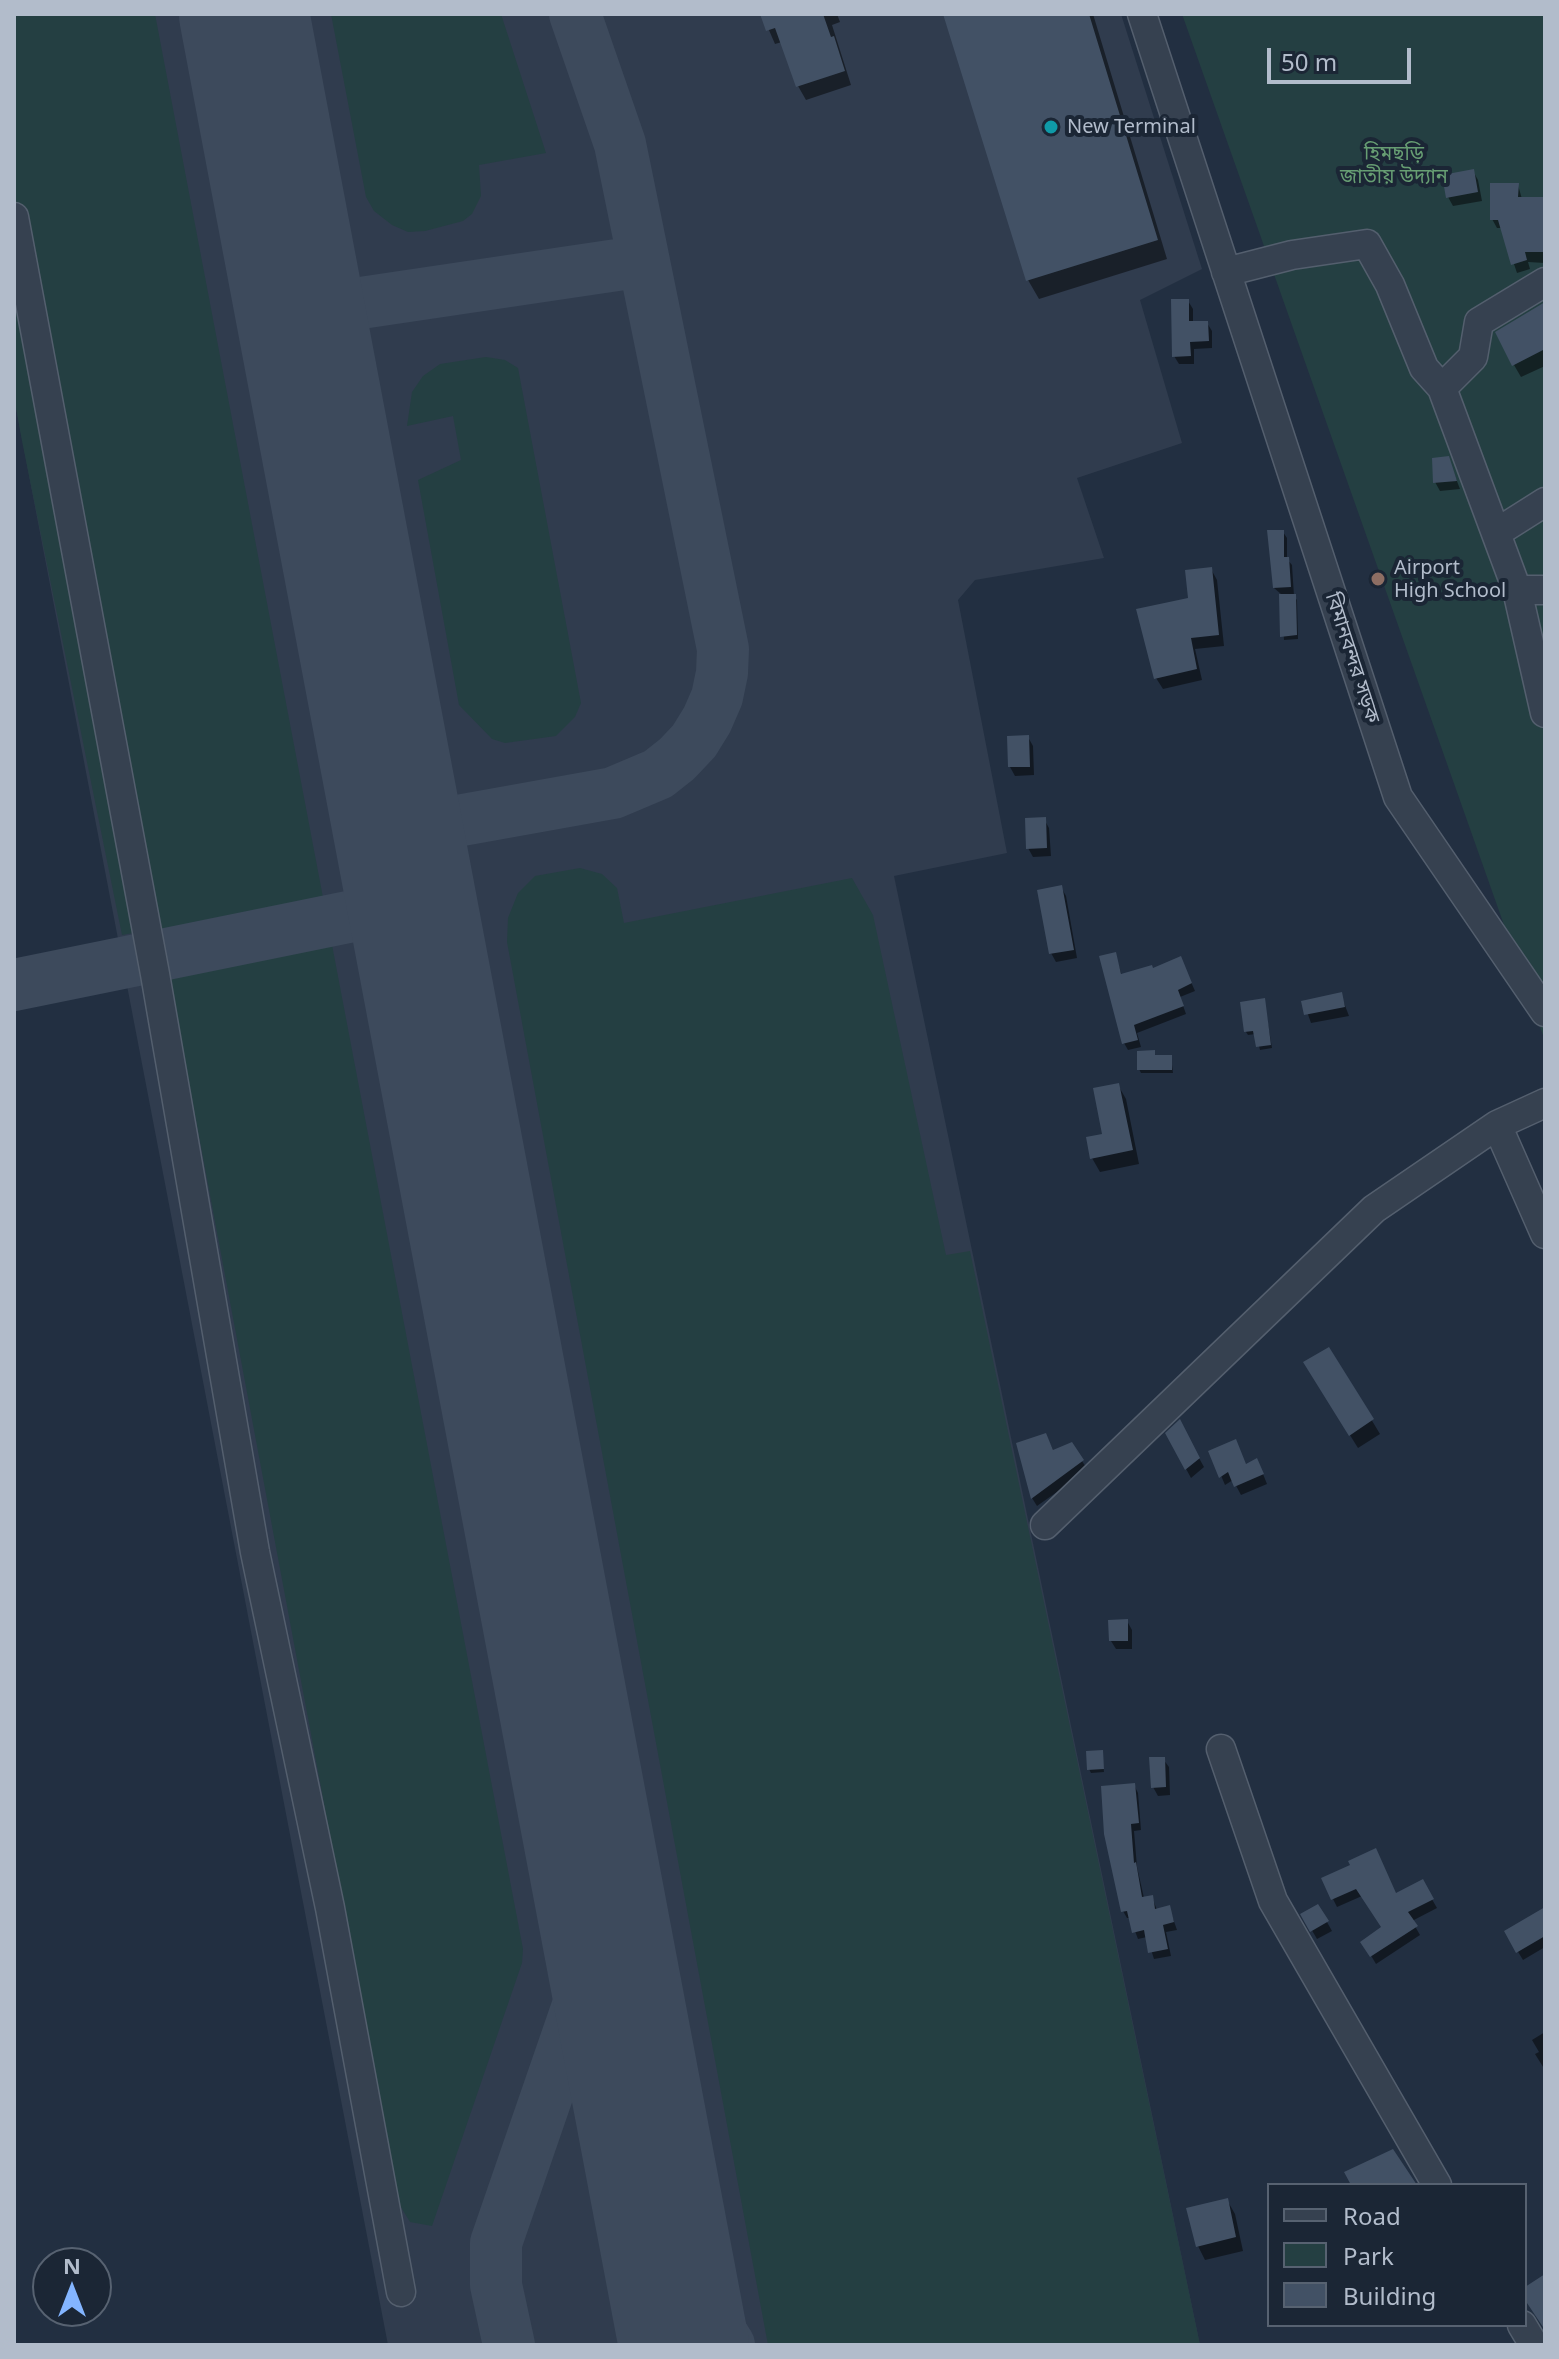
<!DOCTYPE html>
<html>
<head>
<meta charset="utf-8">
<style>
	body { margin:0 }
	#map { position:relative; width:1559px; height:2359px; overflow:hidden; background:#222f41; font-family:"Noto Sans",sans-serif }
	canvas { display:block }
	.frame { position:absolute; inset:0; border:16px solid #b2bccb; pointer-events:none }
	.legend { position:absolute; left:1267px; top:2183px; width:260px; height:144px; box-sizing:border-box; background:#1b2635; border:2px solid #576271; margin:0; padding:10px 14px; list-style:none; font-size:24px; color:#b2bccb }
	.legend li { display:flex; align-items:center; gap:16px; height:40px }
	.legend b { width:40px; border:2px solid #576271 }
	.north { position:absolute; left:32px; top:2247px; width:80px; height:80px; box-sizing:border-box; background:#1b2635; border:2px solid #576271; border-radius:50%; rotate:0deg; font-size:22px; font-weight:700; line-height:32px; text-align:center; color:#b2bccb }
	.north::after { content:''; display:block; margin:auto; width:28px; height:36px; background:#84b5ff; clip-path:polygon(50% 0,100% 100%,50% 72%,0 100%) }
	.scale { position:absolute; left:1267px; top:48px; width:144px; height:36px; box-sizing:border-box; border:4px solid #b2bccb; border-top:0; padding-left:10px; font-size:24px; line-height:28px; white-space:nowrap; color:#b2bccb; -webkit-text-stroke:6px #1b2635; paint-order:stroke }
</style>
</head>
<body>
<div id="map">
<canvas width="1559" height="2359"></canvas>
<div class="frame"></div>
<ul class="legend">
<li><b style="height:10px;background:#364150"></b>Road</li>
<li><b style="height:22px;background:#243f42"></b>Park</li>
<li><b style="height:22px;background:#425165"></b>Building</li>
</ul>
<div class="north">N</div>
<div class="scale">50 m</div>
</div>
<script>
const ctx = document.querySelector('canvas').getContext('2d');
ctx.lineJoin = 'round';
function fill(path, color) { ctx.fillStyle = color; ctx.fill(path, 'evenodd'); }
const toPath = rows => new Path2D(rows.map(r => 'M' + r).join(''));
function strokePath(path, color, width, dash) { ctx.strokeStyle = color; ctx.lineWidth = width; ctx.lineCap = dash ? 'butt' : 'round'; ctx.setLineDash(dash || []); ctx.stroke(path); }
function drawText(font, color, halo, rows, align = 'center') {
  ctx.font = font + ' "Noto Sans","Noto Sans Bengali",sans-serif'; ctx.lineWidth = 8; ctx.setLineDash([]); ctx.textBaseline = 'middle'; ctx.strokeStyle = halo; ctx.fillStyle = color; for (const [text, x, y, turn = 0] of rows) {
    ctx.save(); ctx.translate(x, y); ctx.rotate((+turn || 0) * Math.PI / 180); ctx.textAlign = isNaN(turn) ? turn : align; if (halo) ctx.strokeText(text, 0, 0); ctx.fillText(text, 0, 0); ctx.restore();
  }
}
fill(toPath([
	[14,14,1121,14,1202,269,1140,300,1182,443,1077,478,1104,558,975,580,958,600,1007,853,894,876,1200,2345,388,2345,14,397]
]), '#303c4e');
fill(toPath([
	[14,14,155,14,523,1949,522,1963,432,2226,410,2222,399,2204,160,928,122,935,22,441,14,397],
	[331,14,501,14,546,153,479,165,481,196,472,214,463,221,425,231,408,232,392,225,374,211,366,197],
	[1182,14,1545,14,1545,1041],
	[486,357,505,360,518,368,581,703,575,717,556,736,505,743,492,739,459,705,418,480,461,460,453,416,407,426,412,392,423,376,440,364],
	[580,868,602,874,617,888,624,923,852,878,873,915,946,1255,970,1251,1200,2345,768,2345,507,942,508,918,518,893,535,876]
]), '#243f42');
fill(toPath([
	[762,14,837,14,840,22,832,25,851,85,806,100,798,86,782,42,775,44],
	[945,14,1093,14,1167,259,1039,299,1028,280],
	[1473,171,1478,180,1482,201,1453,206,1448,197],
	[1518,185,1522,199,1545,199,1545,263,1528,262,1530,269,1517,273,1502,228,1497,228,1492,219],
	[1188,301,1193,309,1193,323,1207,323,1212,331,1212,348,1194,349,1194,364,1179,364,1174,356],
	[1545,304,1545,366,1521,377,1514,365],
	[1448,458,1460,489,1440,491,1435,482],
	[1283,532,1287,538,1287,559,1292,565,1294,596,1297,600,1298,639,1284,640,1281,594,1274,588],
	[1211,569,1217,580,1224,646,1195,649,1202,680,1163,689,1156,678,1190,600],
	[1028,737,1033,746,1034,775,1015,776,1010,767],
	[1044,819,1049,828,1051,856,1033,857,1028,848],
	[1061,887,1066,896,1077,958,1056,962,1051,953],
	[1115,954,1122,976,1184,966,1195,991,1180,997,1186,1014,1137,1033,1141,1047,1128,1050,1124,1043],
	[1341,995,1349,1016,1311,1023,1304,1003],
	[1264,1000,1272,1048,1260,1050,1256,1034,1248,1035,1246,1032],
	[1154,1052,1156,1057,1171,1057,1173,1073,1141,1073,1139,1069],
	[1118,1085,1126,1099,1139,1164,1100,1172,1092,1158,1104,1136],
	[1329,1349,1380,1434,1358,1448,1313,1376],
	[1179,1422,1204,1467,1191,1478,1167,1434],
	[1046,1435,1054,1452,1071,1445,1088,1470,1037,1506,1032,1498,1018,1444],
	[1211,1452,1261,1469,1267,1484,1241,1495,1233,1480,1225,1485],
	[1127,1621,1132,1630,1132,1649,1116,1649,1111,1641],
	[1102,1752,1104,1772,1091,1773,1089,1769],
	[1163,1759,1169,1767,1170,1795,1158,1796,1153,1787],
	[1134,1785,1138,1793,1141,1830,1134,1831,1137,1867,1144,1898,1152,1897,1157,1910,1169,1907,1177,1930,1166,1932,1171,1956,1154,1959,1147,1937,1138,1939,1130,1918,1127,1918,1123,1911],
	[1323,1879,1396,1895,1422,1882,1437,1908,1412,1921,1420,1935,1376,1964,1363,1942,1383,1928,1362,1896,1337,1907],
	[1318,1906,1332,1931,1317,1939,1303,1915],
	[1545,1913,1545,1947,1523,1960,1506,1932],
	[1545,2032,1545,2070,1535,2054,1539,2052,1532,2040],
	[1227,2200,1235,2214,1243,2251,1205,2260,1198,2246]
]), '#0007');
strokePath(toPath([
	[300,312,644,261],
	[389,781,395,794,416,812,429,819,457,821,432,831,420,841,410,868,409,890],
	[457,821,613,793,658,774,677,759,694,741,707,720,717,697,722,673,723,649,620,144,575,14],
	[14,985,412,904],
	[670,2269,681,2290,713,2320,729,2345],
	[509,2345,496,2285,496,2243,593,1962,599,1937,599,1893]
]), '#3d4a5c', 52);
strokePath(toPath([
	[244,14,684,2345]
]), '#3d4a5c', 130);
fill(toPath([
	[760,14,823,14,831,37,834,36,845,71,796,87,775,28,766,31],
	[943,14,1089,14,1158,240,1026,281],
	[1474,169,1478,192,1446,198,1442,175],
	[1490,183,1519,183,1518,197,1545,197,1545,252,1525,252,1527,260,1511,265,1498,220,1490,220],
	[1171,299,1189,299,1189,321,1208,321,1209,341,1190,342,1191,356,1172,357],
	[1545,302,1545,349,1512,366,1495,332],
	[1449,456,1457,481,1433,483,1432,458],
	[1267,530,1284,530,1284,557,1289,557,1291,587,1273,588],
	[1212,567,1219,635,1191,638,1197,669,1154,679,1136,609,1188,598,1185,570],
	[1279,594,1296,594,1297,635,1280,637],
	[1029,735,1030,767,1008,767,1007,736],
	[1046,817,1047,848,1026,849,1025,818],
	[1062,885,1074,950,1049,954,1037,890],
	[1116,952,1121,974,1152,965,1153,968,1181,956,1192,983,1178,990,1184,1006,1134,1025,1138,1040,1122,1044,1099,956],
	[1342,992,1345,1007,1304,1015,1301,1001],
	[1265,998,1271,1045,1256,1047,1253,1031,1244,1032,1240,1002],
	[1155,1050,1155,1055,1172,1055,1172,1070,1137,1070,1137,1051],
	[1119,1083,1133,1150,1090,1159,1086,1137,1102,1134,1093,1088],
	[1329,1347,1374,1419,1349,1436,1303,1362],
	[1180,1419,1200,1458,1185,1470,1165,1433],
	[1046,1433,1053,1450,1072,1442,1084,1460,1031,1499,1016,1443],
	[1236,1439,1246,1464,1257,1458,1264,1474,1234,1487,1228,1472,1219,1478,1208,1451],
	[1128,1619,1128,1641,1109,1641,1108,1620],
	[1103,1750,1104,1769,1087,1770,1086,1751],
	[1149,1757,1165,1757,1166,1787,1151,1788],
	[1135,1783,1139,1823,1131,1824,1134,1863,1136,1862,1142,1897,1153,1895,1155,1909,1170,1905,1174,1922,1163,1925,1168,1949,1148,1953,1144,1930,1132,1933,1127,1911,1121,1912,1104,1834,1101,1786],
	[1376,1848,1396,1893,1423,1879,1434,1899,1408,1912,1418,1926,1370,1957,1360,1942,1381,1927,1356,1889,1331,1900,1321,1878,1350,1865,1348,1861],
	[1318,1904,1329,1921,1310,1932,1300,1914],
	[1545,1907,1545,1936,1516,1953,1504,1931],
	[1393,2149,1417,2185,1351,2185,1344,2172],
	[1228,2198,1236,2237,1196,2247,1186,2208],
	[1545,2274,1545,2330,1525,2300,1525,2287]
]), '#425165');
const minor = toPath([
	[1142,14,1398,797,1545,1012],
	[14,217,155,974,255,1552,330,1908,401,2292],
	[1226,272,1292,255,1367,244,1390,285,1424,368,1442,388],
	[1545,282,1479,322,1473,357,1442,388,1517,590,1545,713],
	[1496,533,1545,502],
	[1517,590,1545,590],
	[1545,1103,1497,1125,1545,1234],
	[1045,1525,1374,1209,1497,1125],
	[1221,1749,1273,1901,1437,2185],
	[1522,2325,1534,2345]
]);
strokePath(minor, '#545f6e', 31);
strokePath(minor, '#364150', 28);
for (const [x, y, r, color] of [
	[1051,127,8,"#0f9aa8"],
	[1378,579,8,"#8d6e63"]
]) { const dot = new Path2D(); dot.arc(x, y, r, 0, 2 * Math.PI); ctx.fillStyle = color; ctx.fill(dot); strokePath(dot, '#1b2635', 3); }
drawText('20px', '#b2bccb', '#1b2635', [
	["New Terminal",1067,127],
	["Airport",1394,568],
	["High School",1394,591]
], 'left');
drawText('20px', '#679e73', '#1b2635', [
	["হিমছড়ি",1394,154],
	["জাতীয় উদ্যান",1394,177]
]);
drawText('20px', '#b2bccb', '#1b2635', [
	["বিমানবন্দর সড়ক",1352,658,72]
]);
</script>
</body>
</html>
